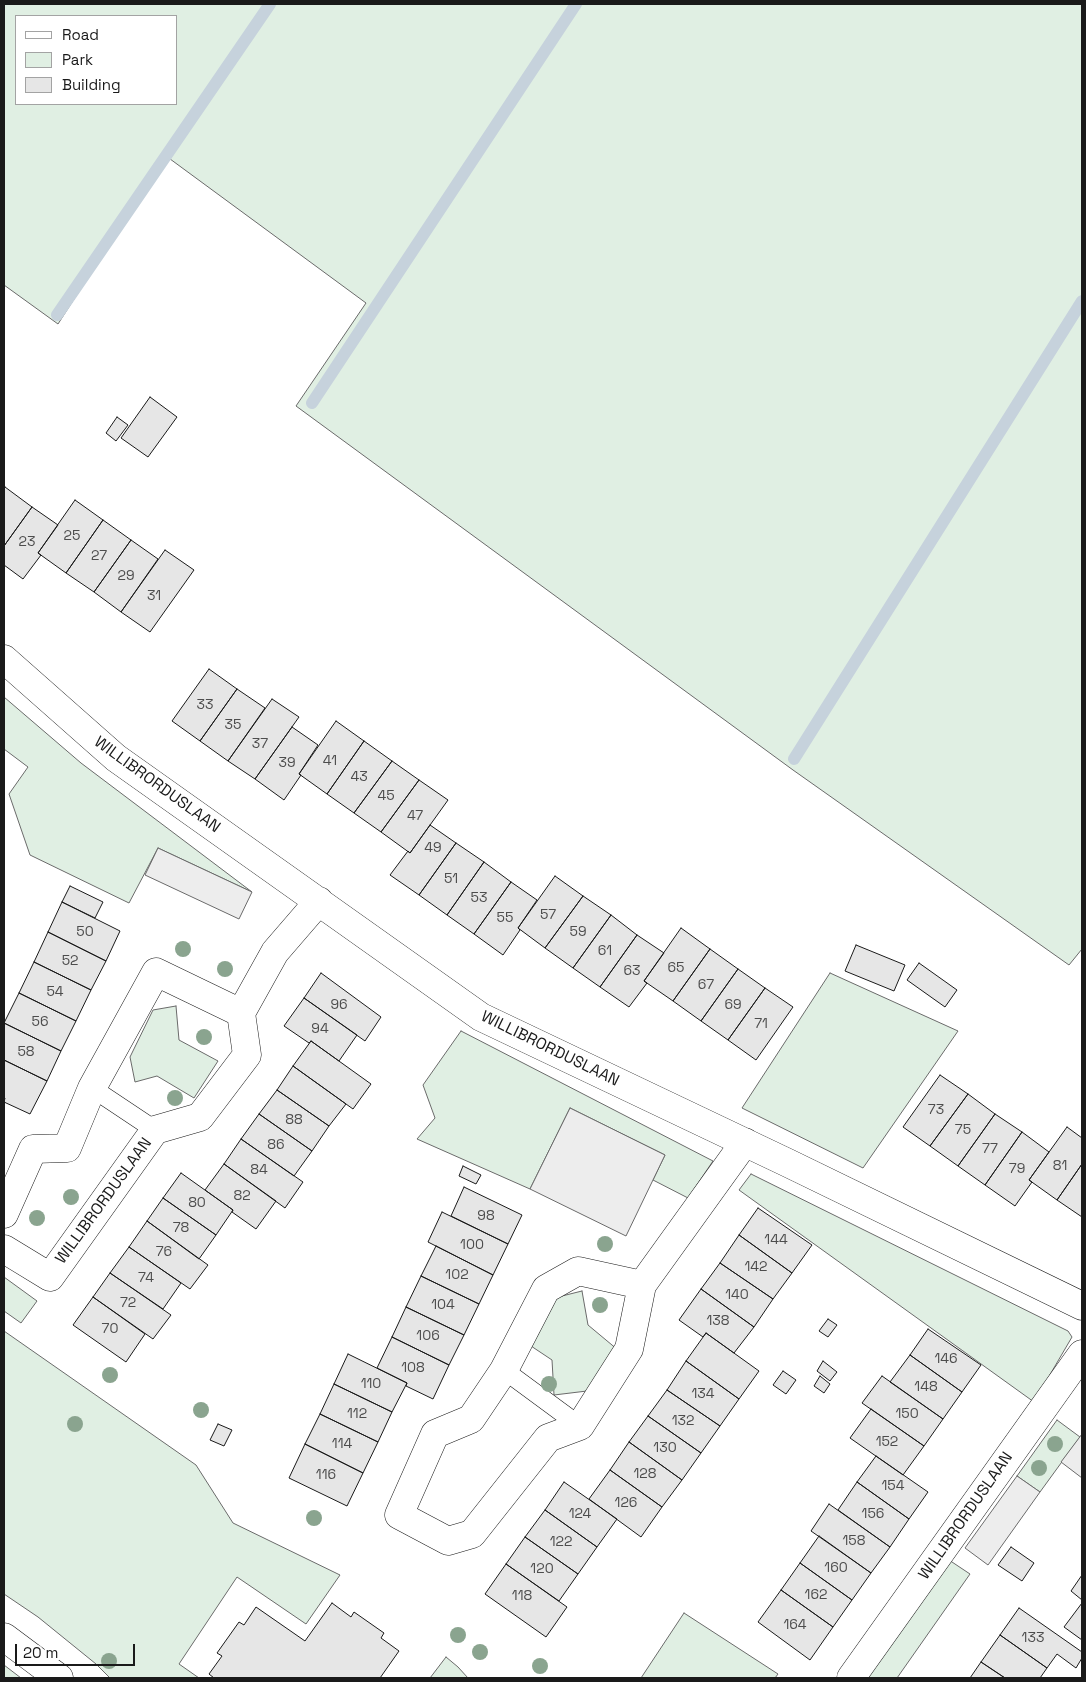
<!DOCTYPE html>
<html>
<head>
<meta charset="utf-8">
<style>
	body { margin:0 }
	#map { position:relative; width:1086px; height:1682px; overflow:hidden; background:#fff; font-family:"Space Grotesk",sans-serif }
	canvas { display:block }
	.frame { position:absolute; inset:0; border:5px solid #1a1a1a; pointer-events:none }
	.legend { position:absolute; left:15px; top:15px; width:162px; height:90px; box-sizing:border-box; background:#fff; border:1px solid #a3a3a3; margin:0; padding:6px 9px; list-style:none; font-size:15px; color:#1a1a1a }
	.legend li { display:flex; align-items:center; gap:10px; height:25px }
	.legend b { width:25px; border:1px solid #a3a3a3 }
	.scale { position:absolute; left:15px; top:1644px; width:120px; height:22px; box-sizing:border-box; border:2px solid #1a1a1a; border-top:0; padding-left:6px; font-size:15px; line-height:18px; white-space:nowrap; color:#1a1a1a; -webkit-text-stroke:4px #fff; paint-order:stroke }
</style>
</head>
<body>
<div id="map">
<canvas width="1086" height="1682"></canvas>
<div class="frame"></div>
<ul class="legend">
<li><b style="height:6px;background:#fff"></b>Road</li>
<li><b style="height:14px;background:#e0efe3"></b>Park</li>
<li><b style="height:14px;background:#e6e6e6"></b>Building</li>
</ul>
<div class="scale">20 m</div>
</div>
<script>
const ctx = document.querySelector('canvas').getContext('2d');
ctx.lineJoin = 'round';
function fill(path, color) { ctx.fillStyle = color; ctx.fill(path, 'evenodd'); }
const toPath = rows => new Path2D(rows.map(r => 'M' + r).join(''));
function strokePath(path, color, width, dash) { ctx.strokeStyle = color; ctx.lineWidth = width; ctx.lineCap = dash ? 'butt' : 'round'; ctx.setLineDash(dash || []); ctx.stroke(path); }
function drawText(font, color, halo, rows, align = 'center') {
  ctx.font = font + ' "Space Grotesk",sans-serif'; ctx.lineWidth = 4; ctx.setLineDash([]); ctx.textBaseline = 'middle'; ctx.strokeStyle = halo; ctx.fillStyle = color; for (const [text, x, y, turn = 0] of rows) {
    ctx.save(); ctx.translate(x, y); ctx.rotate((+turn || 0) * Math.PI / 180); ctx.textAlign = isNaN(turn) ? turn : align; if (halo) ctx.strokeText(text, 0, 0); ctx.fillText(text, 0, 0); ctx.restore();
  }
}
const green = toPath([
	[4,4,1082,4,1082,949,1069,965,793,770,296,406,366,303,166,156,58,324,4,285,4,4],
	[16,16,176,16,176,104,16,104,16,16],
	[4,697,81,763,252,892,158,848,129,903,30,855,9,794,28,767,4,749,4,697],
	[830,973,958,1031,863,1168,742,1108,830,973],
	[176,1006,179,1040,218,1061,194,1098,157,1076,135,1082,130,1057,153,1010,176,1006],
	[461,1031,713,1161,688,1198,653,1180,665,1155,570,1108,530,1189,417,1139,435,1118,423,1085,461,1031],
	[751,1174,1068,1331,1072,1337,1034,1402,739,1190,751,1174],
	[4,1277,37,1301,21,1323,4,1311,4,1277],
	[582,1291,588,1325,618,1350,587,1391,554,1395,552,1360,531,1346,554,1298,582,1291],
	[4,1331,196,1465,233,1523,340,1575,306,1624,237,1577,179,1664,199,1678,110,1678,96,1664,38,1617,4,1594,4,1331],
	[1057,1420,1080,1437,1040,1492,1017,1476,1057,1420],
	[949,1560,970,1574,897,1678,866,1678,949,1560],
	[684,1613,778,1674,775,1678,641,1678,684,1613],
	[446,1657,458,1667,468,1678,430,1678,446,1657],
	[4,1665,21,1678,4,1678,4,1665]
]);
fill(green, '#e0efe3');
strokePath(green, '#6a6a6a', 1);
const parking = toPath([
	[158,848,252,892,239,919,145,875,158,848],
	[570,1108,665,1155,626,1236,530,1189,570,1108],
	[1082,1434,1082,1478,1061,1462,1082,1434],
	[1017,1476,1040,1492,988,1565,965,1548,1017,1476]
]);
fill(parking, '#ededed');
strokePath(parking, '#6a6a6a', 1);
strokePath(toPath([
	[57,315,270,4],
	[312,403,576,4],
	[794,759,1082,301]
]), '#c6d2dc', 12);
const building = toPath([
	[150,397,177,417,148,457,121,438,150,397],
	[117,417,128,425,116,441,106,433,117,417],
	[5,487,32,507,4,546,4,488,5,487],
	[75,500,103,520,66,573,38,553,75,500],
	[32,507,58,525,38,553,41,555,23,579,4,565,4,546,32,507],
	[103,520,131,540,94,592,66,573,103,520],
	[131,540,158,559,121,612,94,592,131,540],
	[165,550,194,570,150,632,121,612,165,550],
	[209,669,237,689,200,741,172,721,209,669],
	[237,689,265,708,228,761,200,741,237,689],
	[272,699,299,717,255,779,228,761,272,699],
	[336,721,364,741,327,794,299,774,336,721],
	[292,727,318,745,299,774,301,775,284,800,255,779,292,727],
	[364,741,392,761,354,813,327,794,364,741],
	[392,761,419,780,381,832,354,813,392,761],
	[419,780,448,800,410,853,381,832,419,780],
	[430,825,456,843,419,895,390,875,408,851,410,853,430,825],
	[456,843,484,862,447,915,419,895,456,843],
	[484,862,511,882,474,934,447,915,484,862],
	[555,876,583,896,545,948,518,928,555,876],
	[511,882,537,900,518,928,520,930,503,955,474,934,511,882],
	[70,886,103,902,95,918,62,902,70,886],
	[583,896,611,915,573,968,545,948,583,896],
	[62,902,120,931,106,961,48,932,62,902],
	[611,915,637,935,600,987,573,968,611,915],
	[681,928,710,949,673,1001,644,981,681,928],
	[48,932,106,961,91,990,34,962,48,932],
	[637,935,664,953,644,981,647,983,629,1007,600,987,637,935],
	[856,945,905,965,894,991,845,971,856,945],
	[710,949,738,969,701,1021,673,1001,710,949],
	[34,962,91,990,76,1021,19,993,34,962],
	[919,963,957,990,945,1007,907,980,919,963],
	[738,969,765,988,728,1040,701,1021,738,969],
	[321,973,381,1017,365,1041,304,998,321,973],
	[765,988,793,1007,756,1060,728,1040,765,988],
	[19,993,76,1021,61,1051,4,1023,19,993],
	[304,998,357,1035,339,1061,311,1041,309,1043,284,1026,304,998],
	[4,1023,61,1051,47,1081,4,1060,4,1023],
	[311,1041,371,1084,353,1109,293,1066,311,1041],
	[4,1060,47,1081,30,1114,4,1102,5,1098,4,1098,4,1060],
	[293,1066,346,1104,329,1126,277,1090,293,1066],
	[940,1075,968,1094,930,1146,903,1127,940,1075],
	[277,1090,329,1126,312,1151,259,1114,277,1090],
	[968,1094,995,1114,958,1166,930,1146,968,1094],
	[259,1114,312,1151,294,1176,241,1139,259,1114],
	[995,1114,1022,1132,985,1185,958,1166,995,1114],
	[1067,1127,1082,1138,1082,1164,1057,1200,1029,1180,1067,1127],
	[1022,1132,1049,1152,1029,1180,1032,1182,1015,1206,985,1185,1022,1132],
	[241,1139,303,1182,285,1208,224,1164,241,1139],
	[224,1164,276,1201,256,1229,232,1212,233,1210,205,1190,224,1164],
	[1082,1164,1082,1217,1057,1200,1082,1164],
	[463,1166,481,1175,476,1184,459,1176,463,1166],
	[181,1173,233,1210,216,1235,163,1198,181,1173],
	[464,1187,522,1215,508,1244,451,1216,464,1187],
	[163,1198,216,1235,199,1259,147,1221,163,1198],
	[758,1208,812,1245,792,1273,739,1235,758,1208],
	[442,1212,508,1244,493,1275,428,1242,442,1212],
	[147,1221,208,1265,190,1289,129,1247,147,1221],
	[739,1235,792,1273,773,1299,720,1263,739,1235],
	[436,1246,493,1275,479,1304,421,1276,436,1246],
	[129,1247,181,1283,163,1309,110,1273,129,1247],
	[720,1263,773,1299,754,1327,701,1289,720,1263],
	[110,1273,171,1315,153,1339,93,1297,110,1273],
	[421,1276,479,1304,464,1335,406,1307,421,1276],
	[701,1289,754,1327,734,1353,706,1333,703,1337,679,1320,701,1289],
	[93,1297,145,1334,126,1362,73,1325,93,1297],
	[406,1307,464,1335,449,1365,392,1337,406,1307],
	[828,1319,837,1325,828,1337,819,1331,828,1319],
	[928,1329,981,1365,962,1392,910,1355,928,1329],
	[706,1333,759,1371,739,1399,686,1361,706,1333],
	[392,1337,449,1365,433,1399,406,1386,407,1383,377,1368,392,1337],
	[348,1354,407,1383,392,1412,334,1384,348,1354],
	[910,1355,962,1392,943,1419,890,1382,910,1355],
	[686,1361,739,1399,720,1426,667,1390,686,1361],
	[823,1361,837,1372,830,1381,817,1371,823,1361],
	[783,1371,796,1380,786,1394,773,1385,783,1371],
	[820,1376,830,1384,824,1393,814,1386,820,1376],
	[882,1376,943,1419,924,1446,862,1403,882,1376],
	[334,1384,392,1412,378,1442,320,1414,334,1384],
	[667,1390,720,1426,701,1453,648,1416,667,1390],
	[871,1409,924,1446,903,1475,850,1438,871,1409],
	[320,1414,378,1442,363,1473,305,1444,320,1414],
	[648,1416,701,1453,682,1480,629,1442,648,1416],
	[218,1424,232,1430,224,1446,210,1440,218,1424],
	[629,1442,682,1480,662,1507,610,1470,629,1442],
	[305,1444,363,1473,347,1506,289,1478,305,1444],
	[876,1456,928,1492,909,1519,857,1482,876,1456],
	[610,1470,662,1507,641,1537,589,1499,610,1470],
	[564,1482,617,1519,597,1547,545,1510,564,1482],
	[857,1482,909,1519,890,1547,838,1510,857,1482],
	[829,1504,890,1547,871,1573,811,1531,829,1504],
	[545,1510,597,1547,578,1574,525,1537,545,1510],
	[819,1536,871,1573,852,1600,800,1563,819,1536],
	[525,1537,578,1574,559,1601,506,1564,525,1537],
	[1011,1547,1034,1563,1022,1581,998,1565,1011,1547],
	[800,1563,852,1600,833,1627,781,1590,800,1563],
	[506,1564,567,1607,546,1637,485,1594,506,1564],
	[1082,1575,1082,1600,1071,1591,1082,1575],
	[781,1590,833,1627,810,1660,758,1622,781,1590],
	[332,1603,351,1617,354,1612,384,1633,381,1638,399,1651,380,1678,214,1678,209,1674,222,1656,217,1653,239,1622,244,1625,256,1607,305,1641,332,1603],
	[1082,1603,1082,1640,1064,1627,1082,1603],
	[1019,1608,1082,1652,1082,1658,1076,1668,1057,1654,1047,1668,1000,1635,1019,1608],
	[1000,1635,1047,1668,1040,1678,1005,1678,981,1662,1000,1635],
	[981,1662,1005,1678,970,1678,981,1662]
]);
fill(building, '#e6e6e6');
strokePath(building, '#1a1a1a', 1);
const lane = toPath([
	[92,1088,155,1130],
	[504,1370,580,1426]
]);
const street = toPath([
	[4,659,116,758,481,1017,788,1163,1082,1306],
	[4,1214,33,1149,67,1148,92,1088,156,972,241,1013],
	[4,1249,50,1277,155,1130,200,1117,247,1055,241,1013,275,952,319,901],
	[642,1285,629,1349,580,1426,548,1438,472,1534,448,1541,399,1515,435,1434,471,1419,504,1370,546,1289,578,1271,642,1285,745,1142],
	[4,1637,59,1678],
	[851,1678,1082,1354]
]);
strokePath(lane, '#1a1a1a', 19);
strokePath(street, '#1a1a1a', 29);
strokePath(lane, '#fff', 18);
strokePath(street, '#fff', 28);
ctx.fillStyle = '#8aa48f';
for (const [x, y] of [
	[183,949],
	[225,969],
	[204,1037],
	[175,1098],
	[71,1197],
	[37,1218],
	[605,1244],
	[600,1305],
	[110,1375],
	[549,1384],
	[201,1410],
	[75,1424],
	[1055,1444],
	[1039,1468],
	[314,1518],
	[458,1635],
	[480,1652],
	[109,1661],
	[540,1666]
]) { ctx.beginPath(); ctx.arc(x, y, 8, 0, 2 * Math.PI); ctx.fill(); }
drawText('14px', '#4d4d4d', null, [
	["25",72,536],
	["23",27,542],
	["27",99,556],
	["29",126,576],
	["31",154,596],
	["33",205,705],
	["35",233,725],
	["37",260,744],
	["41",330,761],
	["39",287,763],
	["43",359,777],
	["45",386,796],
	["47",415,816],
	["49",433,848],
	["51",451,879],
	["53",479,898],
	["57",548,915],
	["55",505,918],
	["50",85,932],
	["59",578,932],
	["61",605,951],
	["52",70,961],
	["65",676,968],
	["63",632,971],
	["67",706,985],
	["54",55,992],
	["96",339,1005],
	["69",733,1005],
	["56",40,1022],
	["71",761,1024],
	["94",320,1029],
	["58",26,1052],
	["73",936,1110],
	["88",294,1120],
	["75",963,1130],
	["86",276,1145],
	["77",990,1149],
	["81",1060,1166],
	["79",1017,1169],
	["84",259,1170],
	["82",242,1196],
	["80",197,1203],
	["98",486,1216],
	["78",181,1228],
	["144",776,1240],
	["100",472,1245],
	["76",164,1252],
	["142",756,1267],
	["102",457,1275],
	["74",146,1278],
	["140",737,1295],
	["72",128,1303],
	["104",443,1305],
	["138",718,1321],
	["70",110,1329],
	["106",428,1336],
	["146",946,1359],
	["108",413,1368],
	["110",371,1384],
	["148",926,1387],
	["134",703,1394],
	["112",357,1414],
	["150",907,1414],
	["132",683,1421],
	["152",887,1442],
	["114",342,1444],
	["130",665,1448],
	["128",645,1474],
	["116",326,1475],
	["154",893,1486],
	["126",626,1503],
	["124",580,1514],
	["156",873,1514],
	["158",854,1541],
	["122",561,1542],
	["160",836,1568],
	["120",542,1569],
	["162",816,1595],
	["118",522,1596],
	["164",795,1625],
	["133",1033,1638]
]);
drawText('16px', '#1a1a1a', '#fff', [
	["WILLIBRORDUSLAAN",157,785,36],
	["WILLIBRORDUSLAAN",550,1049,26],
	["WILLIBRORDUSLAAN",104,1201,-54],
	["WILLIBRORDUSLAAN",966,1516,-55]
]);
</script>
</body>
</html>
